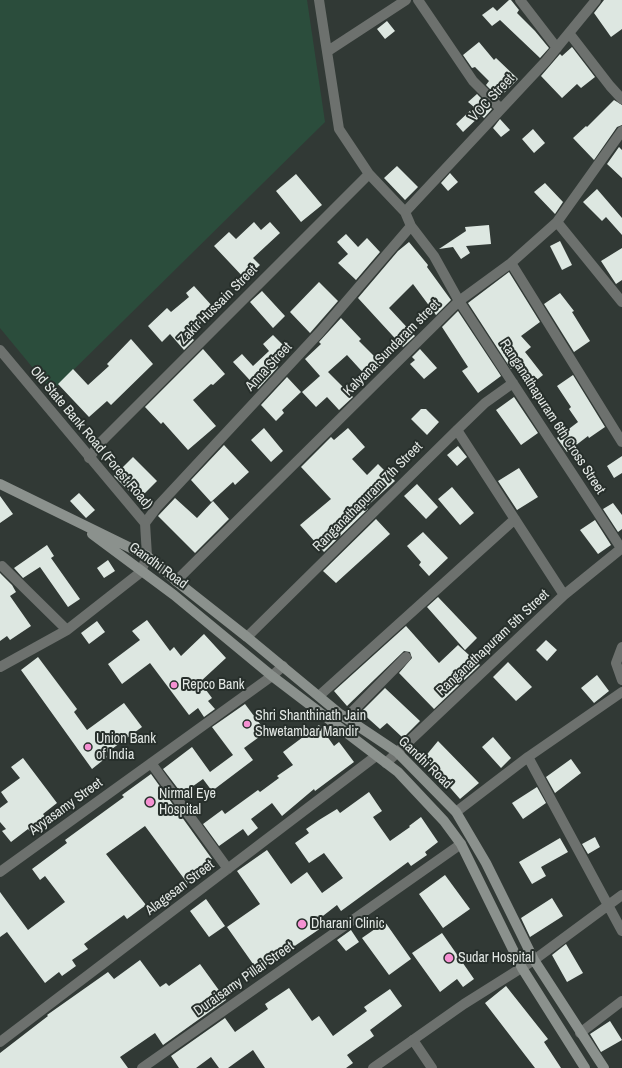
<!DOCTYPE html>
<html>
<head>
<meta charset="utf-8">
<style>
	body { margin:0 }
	canvas { display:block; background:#313935 }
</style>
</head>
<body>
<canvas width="622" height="1068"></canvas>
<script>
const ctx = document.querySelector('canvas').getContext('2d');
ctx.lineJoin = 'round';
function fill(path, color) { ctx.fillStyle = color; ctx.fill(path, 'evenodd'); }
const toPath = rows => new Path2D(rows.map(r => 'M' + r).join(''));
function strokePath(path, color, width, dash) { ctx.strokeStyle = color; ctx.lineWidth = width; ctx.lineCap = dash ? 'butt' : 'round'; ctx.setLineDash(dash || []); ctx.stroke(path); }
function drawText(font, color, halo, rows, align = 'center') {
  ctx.font = font + ' "Archivo Narrow",sans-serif'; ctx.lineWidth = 4; ctx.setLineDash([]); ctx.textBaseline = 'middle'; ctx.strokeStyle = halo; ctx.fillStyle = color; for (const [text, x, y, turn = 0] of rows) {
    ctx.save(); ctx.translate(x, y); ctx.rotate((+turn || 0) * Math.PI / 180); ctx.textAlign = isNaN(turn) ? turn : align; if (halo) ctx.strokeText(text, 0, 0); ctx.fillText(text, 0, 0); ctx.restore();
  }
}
fill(toPath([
	[0,0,307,0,325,122,52,391,0,328]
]), '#2b4d3c');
fill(toPath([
	[509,0,511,0,519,10,517,13,535,31,549,48,540,58,500,20,492,26,482,15,493,7,497,11],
	[604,0,622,0,622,29,611,37,594,13],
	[387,21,395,31,385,39,377,29],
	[479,42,494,60,496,58,518,79,499,98,486,85,489,81,475,67,472,68,463,55],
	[572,47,595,77,581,88,577,84,562,98,541,76,560,54,562,56],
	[477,94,492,109,484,118,481,115,463,132,456,124,474,107,468,102],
	[614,100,622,105,622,125,617,127,594,160,573,138,586,126,587,127],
	[500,119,510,130,501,137,493,128],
	[533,129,545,143,534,153,522,139],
	[619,147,622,150,622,178,607,164],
	[397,166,418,187,405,200,384,178],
	[450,173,458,182,448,191,441,183],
	[296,174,322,205,301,222,276,191],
	[545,183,563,202,555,214,534,192],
	[597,189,622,218,622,235,606,217,602,221,583,202],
	[254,222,261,230,270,222,280,233,253,258,260,265,245,279,214,246,229,232,236,239],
	[489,225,491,244,466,246,470,253,461,259,453,247,439,249,466,231,465,227],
	[346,234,358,247,367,238,380,252,356,280,338,263,348,254,337,242],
	[560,241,572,265,562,270,550,246],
	[409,242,428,265,427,267,451,300,436,315,413,284,389,308,415,336,403,347,358,298,398,251],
	[622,248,622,280,616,284,601,261],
	[509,272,540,322,521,336,531,347,525,352,543,375,529,386,514,366,511,369,468,303],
	[319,282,338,301,310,333,290,312],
	[194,286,213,307,199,321,201,323,188,334,194,340,184,350,170,334,162,342,148,326,167,308,171,312,189,297,186,293],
	[262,291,285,316,273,328,250,302],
	[560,293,574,311,572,312,590,341,574,352,544,304],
	[458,311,501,376,478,393,462,371,468,367,442,327],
	[341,318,361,339,359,341,382,364,368,378,347,355,328,372,353,397,339,410,327,397,316,407,302,392,320,376,305,359,321,344,319,342],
	[273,335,290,352,276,365,278,367,258,389,233,362,242,354,253,366,269,351,263,344],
	[131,339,153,364,111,405,107,401,89,417,58,384,73,369,88,385,109,366,107,364],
	[203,349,225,374,213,385,211,384,193,400,216,426,188,450,163,422,161,424,145,407],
	[420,349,437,368,424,379,410,364,415,360,412,357],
	[573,375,605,427,589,438,588,436,567,452,557,438,578,422,569,409,571,407,557,386],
	[287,377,301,392,282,410,284,413,276,421,261,405],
	[514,397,538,433,521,445,496,410],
	[421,409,426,409,439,422,427,435,411,419],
	[264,428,283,451,271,462,251,440],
	[348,428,365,447,352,459,367,475,378,464,395,481,366,507,368,509,324,552,300,525,331,499,301,467,331,437,334,440],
	[224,445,249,472,235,485,233,482,211,502,191,480],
	[458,446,467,457,457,466,447,455],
	[622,456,622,473,614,478,607,466],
	[133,457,157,481,138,500,114,476],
	[519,468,538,497,517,510,498,481],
	[417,484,438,507,426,519,404,496],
	[452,487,474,513,460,525,438,499],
	[79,493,95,510,86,518,70,501],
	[0,496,13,514,0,523],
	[175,498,197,518,213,501,229,519,195,553,158,516],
	[613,503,622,515,622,529,618,532,603,509],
	[376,519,390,534,336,583,323,571],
	[595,520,611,545,598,554,580,530],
	[423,532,448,558,429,576,419,565,421,562,407,546],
	[47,545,54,556,51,558,80,599,68,607,40,567,23,578,14,568],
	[108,560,115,571,104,578,97,568],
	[0,573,12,585,16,592,10,596,31,626,10,640,7,636,0,641],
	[438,597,477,638,465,650,427,607],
	[147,620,170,651,174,647,181,656,204,634,226,658,200,682,212,698,208,701,215,709,204,717,198,708,189,715,150,663,122,684,108,664,140,640,132,631],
	[97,621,105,632,89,644,81,633],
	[406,626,439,663,458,645,480,665,434,709,399,673,412,658,410,652,404,651,347,706,334,691],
	[546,640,557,650,547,661,536,650],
	[38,657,77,709,74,712,87,730,124,703,142,727,105,754,107,757,92,769,21,670],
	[508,662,532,687,516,701,493,677],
	[597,675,609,691,594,703,581,688],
	[385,688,420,721,403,738,387,723,380,729,361,712],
	[245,704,266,732,244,748,253,760,212,791,203,779,182,794,163,769,192,747,210,772,233,755,212,727],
	[319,725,334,746,339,742,354,762,315,791,314,789,282,816,272,803,251,819,258,828,248,836,243,829,219,846,203,824,222,810,225,814,258,790,260,792,279,778,277,776,293,765,283,752],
	[493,737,511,758,501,768,482,747],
	[438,741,479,783,460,799,424,758],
	[23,758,57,803,43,814,47,819,30,831,28,829,11,842,2,831,6,829,0,822,0,808,8,802,1,792,20,778,11,767],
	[571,759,581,773,555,793,546,777],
	[151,774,212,859,198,870,201,874,188,884,145,826,106,854,146,905,127,919,124,915,84,944,88,949,72,960,76,966,62,976,59,972,45,983,7,932,0,937,0,892,28,930,65,902,45,876,40,880,32,869,67,843,65,840,124,797,122,795],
	[537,787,546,803,523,819,512,803],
	[369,792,382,811,373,817,390,841,410,827,409,826,421,817,438,842,425,852,427,855,411,866,408,862,341,911,337,905,319,919,324,926,258,971,227,927,260,904,237,871,267,850,291,884,307,872,322,893,343,878,324,853,309,863,295,843,309,833,306,829,319,820,337,809,340,813],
	[595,837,600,847,588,854,582,844],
	[560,838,568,852,541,867,546,876,532,884,519,862],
	[445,875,470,909,443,928,419,894],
	[552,898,563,916,530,937,521,918],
	[206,899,225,926,209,937,190,911],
	[385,922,411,959,389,975,362,938],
	[351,930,359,942,346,951,337,940],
	[442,933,474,979,463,987,457,979,440,992,412,953],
	[566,944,583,973,567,982,552,955],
	[140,960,160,987,166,983,169,986,200,964,226,1000,163,1045,155,1033,120,1057,128,1068,0,1068,0,1053,48,1016,47,1015,108,972,114,979],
	[506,986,548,1039,544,1042,561,1068,535,1068,485,1003],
	[289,988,312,1021,319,1016,333,1036,367,1011,364,1007,390,989,402,1006,370,1030,374,1036,347,1055,353,1063,346,1068,265,1068,253,1050,228,1068,219,1068,211,1057,196,1068,179,1068,171,1056,225,1018,235,1032,268,1009,265,1004],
	[610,1021,622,1040,601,1052,590,1034]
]), '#dde7e1');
strokePath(toPath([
	[319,0,339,129,369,174,405,212,411,226,434,256,459,301,621,548],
	[418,0,473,81,501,109],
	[520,0,557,48],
	[569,33,610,86,622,99],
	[328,51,406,0],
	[405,212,546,61,596,0],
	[557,222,622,302],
	[511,263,622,442],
	[457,430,564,595],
	[89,458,101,442,369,174],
	[145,523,157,507,320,332,411,226],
	[2,566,67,630],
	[176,581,459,301,511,263,557,222,622,131],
	[247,637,457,430,485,403,513,383],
	[622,647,616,663,622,680],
	[0,667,67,630,141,572],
	[320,695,515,519],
	[346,718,406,657],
	[528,757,622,931],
	[151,763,228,869],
	[386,763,564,595,622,548],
	[456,812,528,757,622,692],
	[0,872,272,676,283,666],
	[534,960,622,895],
	[580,1033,622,1001],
	[413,1040,432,1068],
	[0,1042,376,756],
	[142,1068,461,844]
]), '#6d716e', 10);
strokePath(toPath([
	[0,350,145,523,147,556,141,572],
	[373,1068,464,1004,534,960]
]), '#6d716e', 10);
strokePath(toPath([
	[0,484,147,556,176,581,247,637,340,714,397,752,456,812,486,863,534,960,604,1068],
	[92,534,174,595,272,676,398,772,444,821,461,844,522,968,585,1068]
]), '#8b918d', 10);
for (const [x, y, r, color] of [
	[174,685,4,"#f591d2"],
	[247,724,4,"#f591d2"],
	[88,747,4,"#f591d2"],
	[150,802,5,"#f591d2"],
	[302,924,5,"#f591d2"],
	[449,958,5,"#f591d2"]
]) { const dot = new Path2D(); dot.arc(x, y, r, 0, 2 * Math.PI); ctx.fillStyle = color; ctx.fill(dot); strokePath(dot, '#272f2b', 1.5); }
drawText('14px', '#e3e8e5', '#272f2b', [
	["VOC Street",492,98,-47],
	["Zakir Hussain Street",218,305,-45],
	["Kalyana Sundaram street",392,348,-45],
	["Anna Street",269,367,-47],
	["Ranganathapuram 6th Cross Street",552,417,57],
	["Old State Bank Road (Forest Road)",91,438,50],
	["Ranganathapuram 7th Street",368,497,-45],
	["Gandhi Road",158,566,36],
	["Ranganathapuram 5th Street",493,643,-43],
	["Gandhi Road",425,763,44],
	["Ayyasamy Street",66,807,-36],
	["Alagesan Street",180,888,-37],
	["Duraisamy Pillai Street",244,979,-35]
]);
drawText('14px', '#e3e8e5', '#272f2b', [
	["Repco Bank",182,685],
	["Shri Shanthinath Jain",255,716],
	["Shwetambar Mandir",255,732],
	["Union Bank",96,739],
	["of India",96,755],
	["Nirmal Eye",159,794],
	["Hospital",159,810],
	["Dharani Clinic",311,924],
	["Sudar Hospital",458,958]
], 'left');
</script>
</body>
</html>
